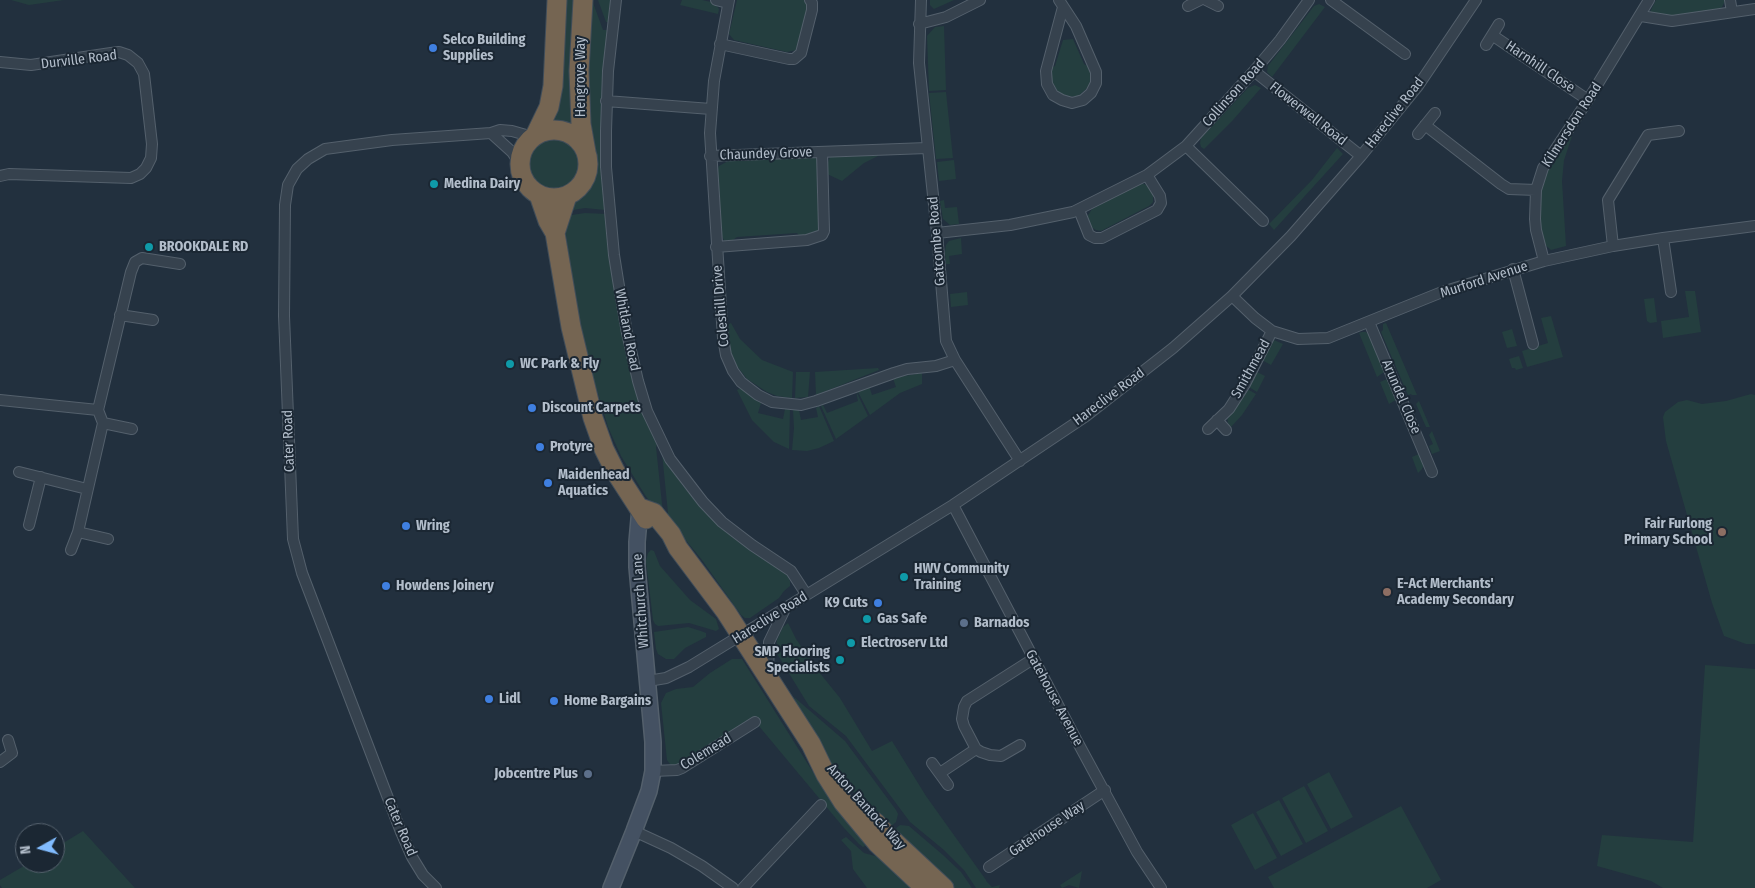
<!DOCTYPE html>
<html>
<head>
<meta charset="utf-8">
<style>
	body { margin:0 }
	#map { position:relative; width:1755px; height:888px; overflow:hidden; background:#22303e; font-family:"Fira Sans Condensed",sans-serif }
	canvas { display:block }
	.north { position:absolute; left:15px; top:823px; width:50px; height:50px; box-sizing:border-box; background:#1b2733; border:1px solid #57636f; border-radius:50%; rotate:263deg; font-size:14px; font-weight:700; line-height:20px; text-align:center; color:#b2bdca }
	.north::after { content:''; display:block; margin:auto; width:18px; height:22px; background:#81bcff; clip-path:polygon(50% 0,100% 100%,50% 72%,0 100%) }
</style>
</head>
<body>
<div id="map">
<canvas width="1755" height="888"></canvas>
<div class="north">N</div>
</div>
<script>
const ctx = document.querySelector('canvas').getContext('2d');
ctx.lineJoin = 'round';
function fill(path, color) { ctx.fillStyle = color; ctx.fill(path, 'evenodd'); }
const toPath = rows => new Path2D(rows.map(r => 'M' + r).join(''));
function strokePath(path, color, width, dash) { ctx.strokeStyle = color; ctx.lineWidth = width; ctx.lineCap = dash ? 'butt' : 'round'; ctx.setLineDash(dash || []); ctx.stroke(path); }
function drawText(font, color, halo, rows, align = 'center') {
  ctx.font = font + ' "Fira Sans Condensed",sans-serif'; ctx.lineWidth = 4; ctx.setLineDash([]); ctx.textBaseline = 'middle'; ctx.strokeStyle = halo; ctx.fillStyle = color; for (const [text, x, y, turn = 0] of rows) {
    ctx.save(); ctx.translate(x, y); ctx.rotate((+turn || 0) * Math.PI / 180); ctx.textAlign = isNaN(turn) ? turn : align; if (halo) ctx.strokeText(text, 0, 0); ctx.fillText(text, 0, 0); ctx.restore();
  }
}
fill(toPath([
	[0,0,64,0,29,5,11,0],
	[562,0,576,0,576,130,560,126,543,125],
	[592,0,603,30,608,30,605,210,585,208,567,211,570,203,592,186,598,168,592,135,589,95,589,29],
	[598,0,612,0,609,22,606,22],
	[682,0,702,0,711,2,716,5,719,9,718,14,680,5],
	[737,0,805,0,808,4,807,10,797,50,787,52,734,40,729,34],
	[930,0,954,0,934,9,930,5],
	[1656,0,1725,0,1725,1,1721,9,1674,16,1649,14],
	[1319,4,1325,7,1272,77,1267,72,1268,66,1314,6],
	[944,26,946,90,929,91,927,36,935,27],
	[1073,39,1084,64,1089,67,1092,75,1089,86,1084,91,1078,96,1065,97,1060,95,1051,85,1050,69,1055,66,1063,40],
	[1255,85,1261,88,1233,120,1204,149,1201,147,1200,143,1201,138,1248,88],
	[946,92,953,158,936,159,929,93],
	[1571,132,1573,133,1564,160,1562,181,1566,246,1551,250,1543,243,1540,229,1539,199,1543,182,1549,167],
	'527 164a27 27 0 1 1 54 0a27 27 0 1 1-54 0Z',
	[1337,148,1343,154,1274,230,1269,224,1312,180],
	[878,153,878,156,864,163,842,181,827,174,827,164,830,157,836,155],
	[811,157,817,159,820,169,817,171,818,208,820,211,821,227,817,234,801,238,797,233,737,237,729,243,724,240,721,235,716,173,719,166,730,160],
	[954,160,956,179,939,181,937,162],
	[1141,183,1149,186,1153,194,1153,202,1149,206,1101,231,1096,230,1091,227,1087,217,1092,209],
	[944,200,945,208,957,207,959,224,950,225,943,219,940,201],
	[585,213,606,214,609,255,617,307,626,354,646,420,657,445,656,447,663,513,660,515,645,495,621,456,608,427,587,357,574,293,565,228,565,216],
	[961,238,962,254,949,256,950,264,946,264,945,253,946,245,949,241],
	[1685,291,1695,291,1701,332,1663,338,1661,321,1689,317],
	[967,292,968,305,951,307,950,294],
	[1654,298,1657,322,1650,323,1647,321,1644,299],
	[1551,316,1563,357,1527,367,1522,351,1548,343,1541,318],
	[731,323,740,339,762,360,793,372,792,398,777,396,767,392,747,379,737,366,731,352,727,325],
	[1386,323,1417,395,1412,395,1411,394,1408,395,1381,332,1383,330,1383,324],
	[1512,329,1517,346,1507,348,1502,332],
	[1362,332,1366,332,1370,336,1387,370,1377,377,1359,333],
	[1274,340,1283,344,1271,365,1262,360],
	[1519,356,1523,368,1516,370,1515,368,1512,368,1509,359],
	[878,368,879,370,816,395,815,372],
	[796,372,810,372,808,397,795,398],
	[1257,372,1265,376,1257,392,1249,387],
	[922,373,922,384,900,393,870,415,858,392,858,390,869,386,872,395,896,387,893,378],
	[1387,379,1391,380,1399,398,1389,404,1380,382],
	[741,388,761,403,758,413,783,419,785,409,790,409,789,449,774,442,752,420,737,390],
	[1247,389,1256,394,1242,415,1231,427,1228,423,1227,416],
	[856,391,868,416,836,439,821,406,823,405,827,413,858,401],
	[1751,394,1755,395,1755,644,1746,644,1724,636,1712,603,1666,441,1663,417,1665,412,1678,402,1687,400,1702,404,1726,401],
	[1419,401,1430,427,1426,427,1416,404],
	[819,406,834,441,819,448,807,451,792,450,794,428,793,410,799,410,801,420,818,417,816,408],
	[1432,431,1440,451,1432,454,1429,446,1433,444,1429,435],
	[662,453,683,486,718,525,735,539,787,575,790,581,790,586,784,591,779,598,750,618,745,618,741,615,702,560,666,516,668,513],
	[1421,453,1425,462,1422,469,1418,473,1412,457],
	[651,550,654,551,660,566,690,600,716,619,719,629,716,631,689,623,658,626,655,624,653,620,646,561,648,553],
	[788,623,796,639,819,672,840,698,872,751,892,741,926,796,986,880,986,881,992,887,1000,885,999,888,976,888,964,870,944,850,910,822,846,736,809,706,776,652,777,640,783,627],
	[688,627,701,631,706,633,706,637,685,648,674,659,666,659,658,654,656,649,654,632],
	[732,659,742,659,831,801,864,842,865,846,863,847,859,844,844,828,753,719,673,768,667,760,661,703,666,693,676,689,693,687,710,673],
	[1705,665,1755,669,1755,888,1663,888,1651,881,1597,866,1602,835,1693,842],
	[794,697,845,741,896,810,898,814,896,822,887,830,862,803,829,760,803,720],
	[1329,772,1353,817,1331,829,1307,784],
	[1304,786,1328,831,1306,843,1282,798],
	[1279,800,1303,844,1281,856,1256,812],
	[1401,806,1441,880,1427,888,1274,888,1268,877],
	[1253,813,1277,858,1255,870,1231,825],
	[900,825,909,826,943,855,961,872,972,888,949,888,890,833],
	[83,831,135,888,2,888,0,885,0,880,29,863,55,863,55,848],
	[846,837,864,853,875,856,880,858,911,888,867,888,853,869,851,851,841,840],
	[1082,871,1079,888,1069,885,1062,888,1060,885]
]), '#243e3f');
const street = toPath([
	[616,0,608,71,606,131,606,167,614,255,618,280,627,333,638,381,647,411,670,459,703,502,722,522,752,545,791,571,806,594],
	[716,0,728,3],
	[729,0,714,81,710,133,723,338,726,355,733,371,741,382,758,395,772,402,801,405,816,401,894,373,907,369,936,366,955,360],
	[921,0,919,63,937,233,946,341,955,360,1020,461],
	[1059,0,1076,26,1096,72,1096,83,1091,93,1083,100,1072,103,1062,100,1053,95,1047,84,1046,71,1063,7],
	[1206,0,1218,6],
	[1331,0,1405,54],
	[1730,0,1732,12],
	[1188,6,1200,0],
	[1641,16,1672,21,1755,9],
	[919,24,946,17,980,0],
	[1492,35,1588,100],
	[720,44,789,59,794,59,801,53,812,10,812,3,810,0],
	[1486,45,1499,24],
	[0,62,31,65,111,53,119,52,128,55,138,63,144,74,152,144,151,158,146,168,140,174,131,178,9,174,0,176],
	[1254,71,1361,156],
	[606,101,711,109],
	[1425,125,1501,184,1509,189,1536,190],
	[491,133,512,152,520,164],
	[1418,134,1435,113],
	[1186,146,1263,221],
	[710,156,927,148],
	[1079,210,1089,235,1095,238,1102,238,1157,210,1161,203,1160,196,1147,175],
	[937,233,1010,225,1073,212,1147,175,1186,146,1254,71,1280,40,1309,0],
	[1663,238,1671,292],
	[1613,246,1608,200,1648,135,1679,131],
	[716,247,807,240,822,235,824,231,822,152],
	[1544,261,1536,230,1535,219,1536,190,1543,168,1588,100,1649,0],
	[1513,269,1533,344],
	[1232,296,1255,318,1272,331,1298,339,1328,338,1442,292,1544,261,1613,246,1663,238,1755,226],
	[120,315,153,320],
	[1369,322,1432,472],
	[0,400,98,410],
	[1217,420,1226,430],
	[103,423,132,429],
	[1208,429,1229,409,1245,384,1272,331],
	[19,472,87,489],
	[953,505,1077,741,1137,852,1161,888],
	[29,525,41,477],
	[78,532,108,539],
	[71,550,78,532,103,423,98,410,131,272,135,262,142,258,180,264],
	[768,673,769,642,786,607],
	[648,681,666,678,689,667,953,505,1086,416,1173,348,1232,296,1291,236,1361,156,1418,86,1476,0],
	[1020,745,1001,756,990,755,981,752,976,749,964,726,962,719,964,707,967,701,1033,659],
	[0,762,12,753,8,740],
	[932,763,948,785],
	[653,771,677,770,682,768,755,722],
	[940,773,976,749],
	[634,831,671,848,702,866,733,888],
	[989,867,1105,790],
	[436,888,423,875,412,857,401,832,302,573,293,539,284,316,285,205,288,185,297,169,308,159,325,149,392,140,491,133,500,130,512,131,533,137],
	[743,888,821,805]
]);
const secondary = toPath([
	[611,888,634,831,649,791,653,771,653,742,637,567,637,542,640,508]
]);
const highway = toPath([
	[583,0,579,71,581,124,586,152],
	'520 164a34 34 0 1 1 68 0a34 34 0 1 1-68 0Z',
	[535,136,549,107,553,86,557,0],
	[539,195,548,221,555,233,571,327,593,418,604,449,615,471,646,519],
	[555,233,567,196],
	[640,508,654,513,671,534,678,548,726,612,811,744,826,775,843,802,877,843,925,888],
	[875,822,886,834,944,888]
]);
strokePath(street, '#54606c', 12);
strokePath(secondary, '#54606c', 18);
strokePath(highway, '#414d59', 21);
strokePath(street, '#36424e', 10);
strokePath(secondary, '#445162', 15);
strokePath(highway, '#756552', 19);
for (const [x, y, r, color] of [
	[433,48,5,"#3f7fe0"],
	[434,184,5,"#0f9aa8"],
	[149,247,5,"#0f9aa8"],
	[510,364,5,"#0f9aa8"],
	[532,408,5,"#3f7fe0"],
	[540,447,5,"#3f7fe0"],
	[548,483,5,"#3f7fe0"],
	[406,526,5,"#3f7fe0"],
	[1722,532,5,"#8d6e63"],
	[904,577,5,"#0f9aa8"],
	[386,586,5,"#3f7fe0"],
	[1387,592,5,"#8d6e63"],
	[878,603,5,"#3f7fe0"],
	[867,619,5,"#0f9aa8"],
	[964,623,5,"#5c6f8a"],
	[851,643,5,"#0f9aa8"],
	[840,660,5,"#0f9aa8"],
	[489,699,5,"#3f7fe0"],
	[554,701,5,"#3f7fe0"],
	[588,774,5,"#5c6f8a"]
]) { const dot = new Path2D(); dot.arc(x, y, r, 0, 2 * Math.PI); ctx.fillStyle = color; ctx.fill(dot); strokePath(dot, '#1b2733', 2); }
drawText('bold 14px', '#b2bdca', '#1b2733', [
	["Selco Building",443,40],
	["Supplies",443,56],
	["Medina Dairy",444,184],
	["BROOKDALE RD",159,247],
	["WC Park & Fly",520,364],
	["Discount Carpets",542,408],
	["Protyre",550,447],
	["Maidenhead",558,475],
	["Aquatics",558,491],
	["Fair Furlong",1712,524,"right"],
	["Primary School",1712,540,"right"],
	["Wring",416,526],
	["HWV Community",914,569],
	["Training",914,585],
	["E-Act Merchants'",1397,584],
	["Academy Secondary",1397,600],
	["Howdens Joinery",396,586],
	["K9 Cuts",868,603,"right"],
	["Gas Safe",877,619],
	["Barnados",974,623],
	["Electroserv Ltd",861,643],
	["SMP Flooring",830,652,"right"],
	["Specialists",830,668,"right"],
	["Lidl",499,699],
	["Home Bargains",564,701],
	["Jobcentre Plus",578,774,"right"]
], 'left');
drawText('14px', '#b2bdca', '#1b2733', [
	["Durville Road",79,60,-7],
	["Harnhill Close",1540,67,34],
	["Hengrove Way",581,77,-90],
	["Collinson Road",1234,93,-48],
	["Hareclive Road",1395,113,-52],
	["Flowerwell Road",1308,114,38],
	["Kilmersdon Road",1572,125,-57],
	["Chaundey Grove",766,154,-2],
	["Gatcombe Road",937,241,-95],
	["Murford Avenue",1484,280,-18],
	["Coleshill Drive",721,306,-95],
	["Whitland Road",627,330,79],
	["Smithmead",1251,369,-61],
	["Hareclive Road",1109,397,-37],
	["Arundel Close",1401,397,67],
	["Cater Road",289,441,-92],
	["Whitchurch Lane",641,601,-94],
	["Hareclive Road",770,618,-32],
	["Gatehouse Avenue",1054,698,62],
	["Colemead",706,752,-31],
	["Anton Bantock Way",866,807,48],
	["Cater Road",400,827,67],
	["Gatehouse Way",1047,829,-34]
]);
</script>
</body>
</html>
